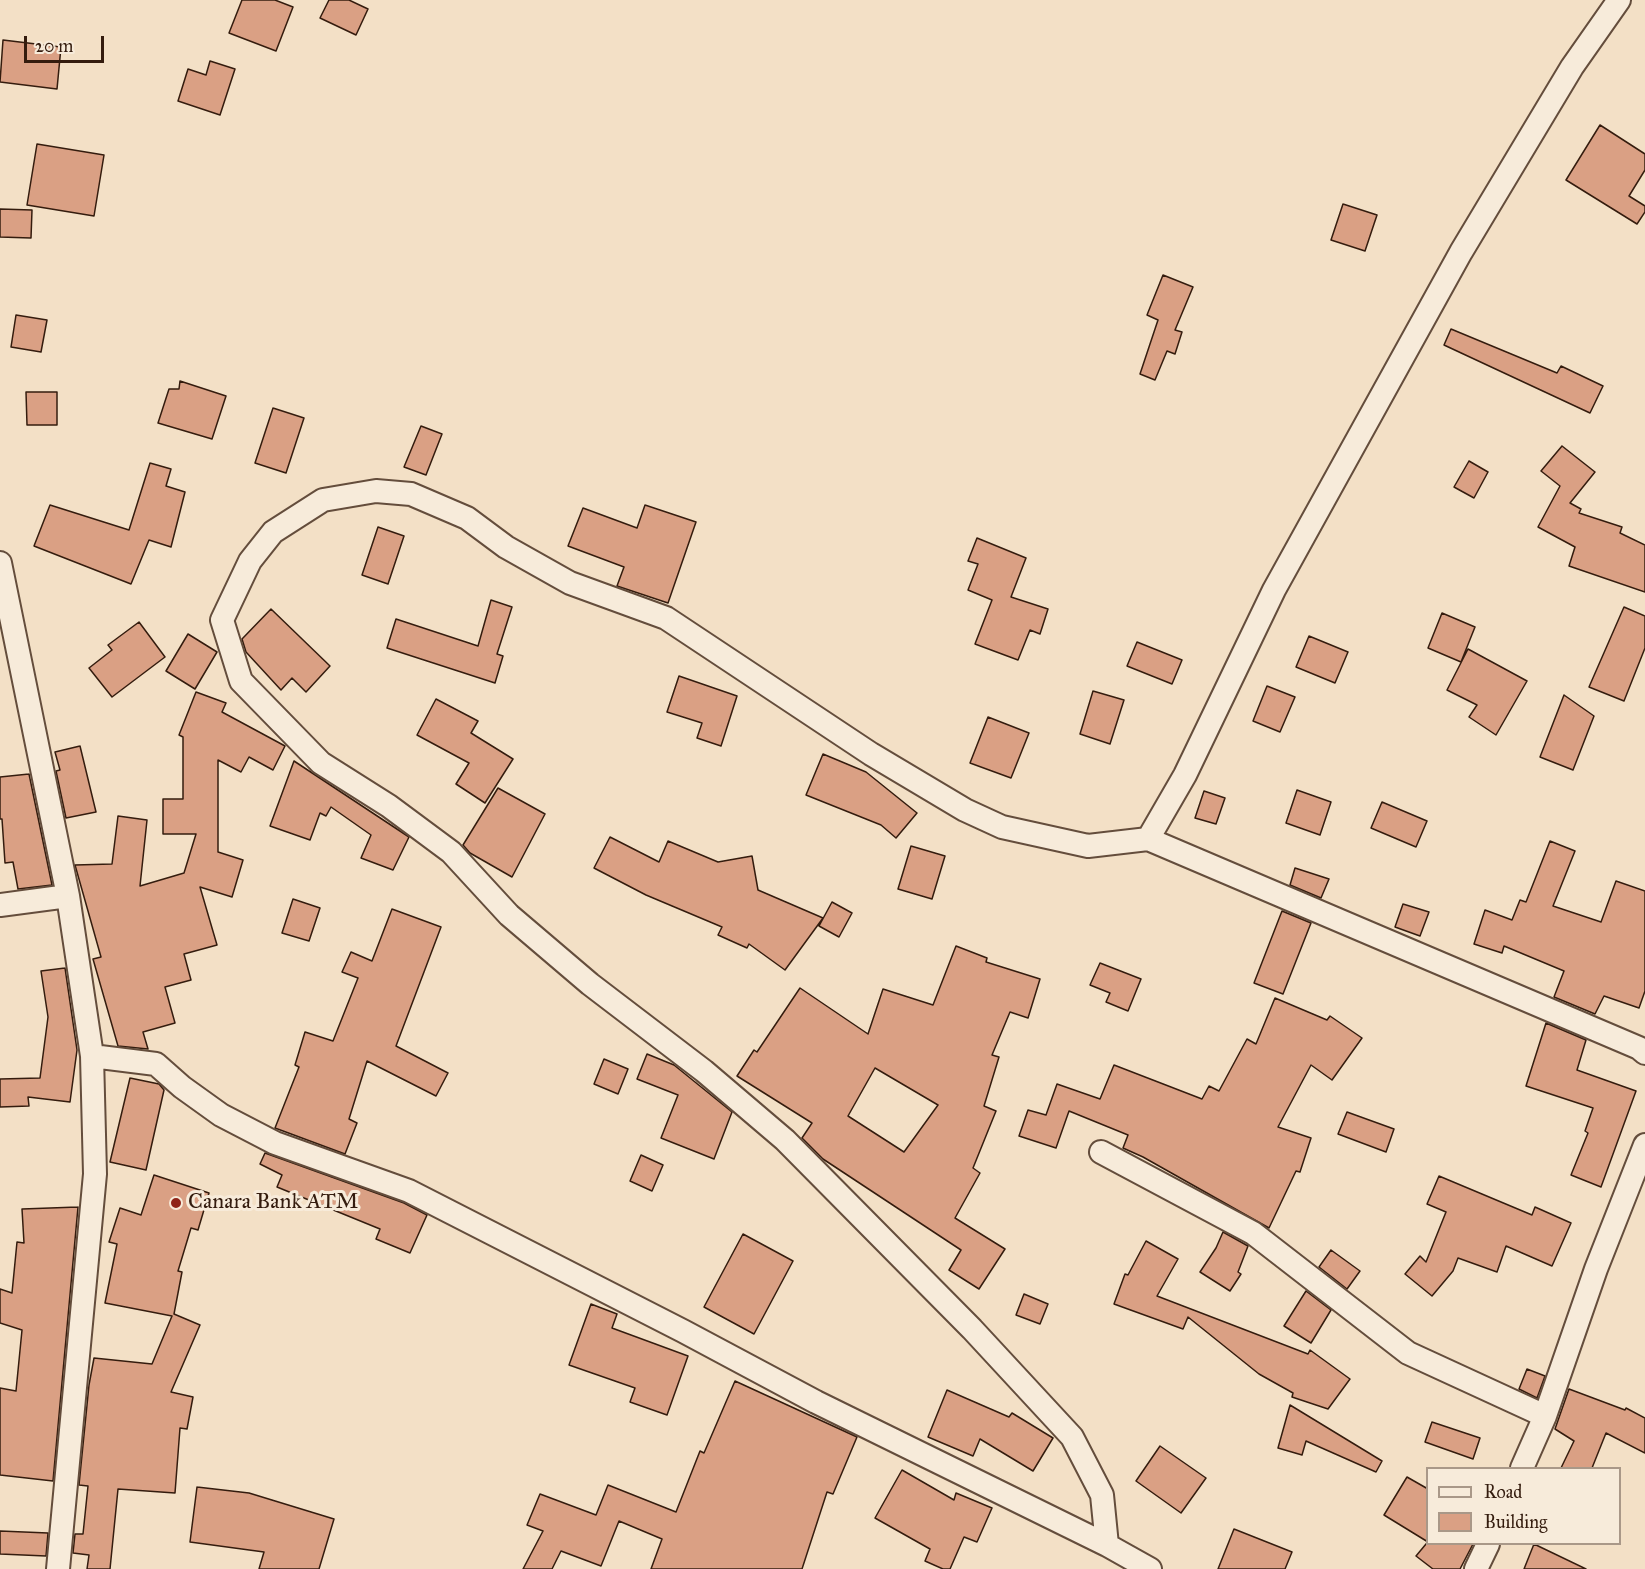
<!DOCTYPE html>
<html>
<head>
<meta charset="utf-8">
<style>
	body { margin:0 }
	#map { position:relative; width:1645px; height:1569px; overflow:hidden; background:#f3e0c6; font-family:"IM FELL Great Primer",serif }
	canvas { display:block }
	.legend { position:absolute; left:1426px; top:1467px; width:195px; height:78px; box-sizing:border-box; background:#f7ebda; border:2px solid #a99888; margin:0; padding:8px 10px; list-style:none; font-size:18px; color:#341c0e }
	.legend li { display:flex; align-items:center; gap:12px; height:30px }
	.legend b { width:30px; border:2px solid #a99888 }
	.scale { position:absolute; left:24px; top:36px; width:80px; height:27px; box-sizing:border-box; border:3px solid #341c0e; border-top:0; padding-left:8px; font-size:18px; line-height:21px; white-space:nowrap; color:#341c0e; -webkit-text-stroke:4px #f7ebda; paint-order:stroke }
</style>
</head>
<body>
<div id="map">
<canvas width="1645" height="1569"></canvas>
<ul class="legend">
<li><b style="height:8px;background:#f7ebda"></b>Road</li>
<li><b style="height:16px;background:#daa084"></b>Building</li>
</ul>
<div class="scale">20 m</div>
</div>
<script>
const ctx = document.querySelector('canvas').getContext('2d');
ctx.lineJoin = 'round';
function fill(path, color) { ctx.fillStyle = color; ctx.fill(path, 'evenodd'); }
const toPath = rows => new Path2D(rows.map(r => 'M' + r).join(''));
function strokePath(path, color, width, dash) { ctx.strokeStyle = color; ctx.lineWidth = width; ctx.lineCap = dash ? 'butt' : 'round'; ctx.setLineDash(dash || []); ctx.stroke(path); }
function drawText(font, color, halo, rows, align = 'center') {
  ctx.font = font + ' "IM FELL Great Primer",serif'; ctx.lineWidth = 6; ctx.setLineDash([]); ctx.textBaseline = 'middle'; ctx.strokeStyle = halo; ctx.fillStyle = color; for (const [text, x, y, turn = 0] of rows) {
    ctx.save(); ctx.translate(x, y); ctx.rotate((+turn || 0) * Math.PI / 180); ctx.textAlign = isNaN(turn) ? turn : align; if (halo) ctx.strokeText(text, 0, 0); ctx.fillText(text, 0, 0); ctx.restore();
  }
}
const building = toPath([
	[242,0,275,0,293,7,276,51,229,33,242,0],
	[329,0,349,0,368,9,356,35,320,18,329,0],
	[3,40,61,47,57,89,0,82,3,40],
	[210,61,235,69,220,115,178,101,188,69,206,75,210,61],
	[1600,125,1645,154,1645,170,1629,196,1645,206,1645,212,1637,224,1566,180,1600,125],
	[37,144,104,155,94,216,27,205,37,144],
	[1343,204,1377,215,1365,251,1331,240,1343,204],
	[0,209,32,210,31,238,0,237,0,209],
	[1163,275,1193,287,1175,330,1182,332,1175,354,1167,351,1155,380,1140,374,1158,320,1147,315,1163,275],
	[16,315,47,320,41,352,11,347,16,315],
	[1451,329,1557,373,1561,366,1603,386,1590,413,1444,345,1451,329],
	[180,381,226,396,212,439,158,423,169,389,179,389,180,381],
	[26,392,57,392,57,425,27,425,26,392],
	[273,408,304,418,286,473,255,463,273,408],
	[421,426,442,434,426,475,404,467,421,426],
	[1562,446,1595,472,1570,503,1581,509,1579,513,1622,527,1620,533,1645,545,1645,592,1569,566,1575,547,1538,527,1560,486,1541,471,1562,446],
	[1469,461,1488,472,1474,498,1454,487,1469,461],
	[150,463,171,469,166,486,185,492,171,547,149,540,131,584,34,546,50,505,129,530,150,463],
	[645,505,696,522,668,603,617,586,624,567,568,546,583,508,637,528,645,505],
	[378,527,404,536,388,584,362,575,378,527],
	[977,538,1026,558,1011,597,1048,609,1040,634,1030,630,1018,660,975,644,992,600,968,590,978,564,968,561,977,538],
	[491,600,512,607,497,654,503,656,495,683,387,648,396,619,478,646,491,600],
	[1624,607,1645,616,1645,648,1624,701,1589,687,1624,607],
	[271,609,330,666,306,692,292,678,281,690,246,652,242,639,271,609],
	[1442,613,1475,627,1461,662,1428,648,1442,613],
	[139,622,165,657,112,697,89,668,112,650,108,645,139,622],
	[188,634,217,652,195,689,166,671,188,634],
	[1309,636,1348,652,1335,683,1296,667,1309,636],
	[1137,642,1182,660,1172,684,1127,666,1137,642],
	[1468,649,1527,681,1496,735,1469,717,1477,705,1447,690,1468,649],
	[679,676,737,696,721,746,697,738,702,723,667,712,679,676],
	[1267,686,1295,697,1280,732,1253,721,1267,686],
	[1093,691,1124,700,1110,744,1080,734,1093,691],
	[196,692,226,703,222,712,285,746,273,770,249,757,241,772,218,760,218,852,243,860,232,897,200,887,217,945,184,954,191,980,165,987,175,1023,143,1032,148,1049,118,1046,93,959,101,957,75,865,112,864,118,816,147,820,140,886,184,873,196,834,163,834,163,799,183,799,183,737,179,735,196,692],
	[1564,695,1594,716,1573,770,1540,757,1564,695],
	[436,699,478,721,471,733,513,759,485,803,456,784,469,763,417,735,436,699],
	[988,717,1029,733,1011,778,970,763,988,717],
	[80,746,96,812,66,818,56,771,60,770,55,752,80,746],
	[823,754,866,772,917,813,896,838,881,825,806,795,823,754],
	[294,761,409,837,393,870,361,858,371,835,331,807,326,816,320,813,310,840,270,826,294,761],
	[29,774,52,885,18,889,13,862,5,863,2,819,0,819,0,777,29,774],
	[498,788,545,814,512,877,470,853,463,845,498,788],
	[1297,790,1331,802,1320,835,1286,823,1297,790],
	[1204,791,1225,798,1216,824,1195,818,1204,791],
	[1382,802,1427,821,1416,847,1371,828,1382,802],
	[610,837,659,862,668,841,718,862,752,856,758,890,823,918,785,970,749,944,747,948,718,935,722,927,646,895,594,868,610,837],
	[1550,841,1575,851,1553,906,1601,922,1616,881,1645,891,1645,991,1639,1008,1604,996,1595,1014,1554,997,1564,971,1504,946,1502,953,1474,944,1485,910,1512,920,1520,900,1526,902,1550,841],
	[911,846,945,856,932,899,898,889,911,846],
	[1295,868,1329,879,1321,898,1290,885,1295,868],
	[293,899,320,908,309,941,282,933,293,899],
	[832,902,852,913,839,937,819,926,832,902],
	[1403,904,1429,912,1420,936,1395,927,1403,904],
	[392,909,441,927,396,1046,448,1073,436,1096,367,1061,349,1119,357,1123,345,1154,275,1128,299,1067,295,1065,305,1032,333,1041,358,978,342,972,351,952,372,961,392,909],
	[1282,911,1311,923,1283,994,1254,983,1282,911],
	[956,946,987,958,986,962,1040,979,1028,1018,1010,1012,992,1055,999,1057,984,1106,996,1111,973,1168,980,1173,955,1218,1005,1249,979,1289,949,1270,961,1250,823,1159,802,1138,812,1123,737,1076,754,1050,757,1052,800,988,868,1034,883,989,933,1005,956,946],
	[875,1068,938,1105,904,1152,848,1116,875,1068],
	[1100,963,1141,979,1128,1011,1106,1002,1110,993,1090,985,1100,963],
	[65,968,77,1050,70,1102,28,1097,29,1106,0,1107,0,1079,40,1078,48,1017,41,971,65,968],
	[1275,998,1327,1020,1330,1016,1362,1038,1332,1080,1311,1065,1278,1127,1311,1138,1300,1172,1296,1171,1269,1228,1143,1157,1123,1148,1128,1135,1069,1111,1056,1148,1019,1136,1028,1110,1046,1115,1057,1084,1100,1099,1114,1065,1202,1099,1209,1086,1219,1091,1247,1039,1256,1044,1275,998],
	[1546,1023,1586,1040,1577,1070,1636,1091,1601,1187,1571,1175,1588,1133,1585,1131,1593,1108,1526,1086,1546,1023],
	[647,1054,674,1065,732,1112,714,1159,661,1138,678,1095,637,1079,647,1054],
	[604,1059,628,1069,618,1094,594,1084,604,1059],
	[130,1078,159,1084,164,1090,146,1170,110,1162,130,1078],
	[1347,1112,1394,1129,1386,1152,1338,1134,1347,1112],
	[265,1153,404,1203,427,1215,410,1253,376,1239,380,1229,277,1187,282,1175,260,1164,265,1153],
	[641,1155,663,1165,652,1191,630,1181,641,1155],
	[154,1175,209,1193,198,1230,191,1228,178,1271,182,1272,174,1314,200,1325,171,1392,193,1397,187,1429,180,1428,175,1493,118,1489,110,1569,87,1569,89,1555,73,1553,75,1534,83,1534,88,1486,79,1485,89,1385,94,1358,152,1364,172,1316,105,1303,117,1244,109,1242,120,1208,141,1215,154,1175],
	[1439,1176,1532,1215,1535,1207,1571,1223,1552,1266,1506,1246,1497,1272,1458,1258,1453,1271,1432,1296,1405,1274,1420,1256,1426,1262,1446,1212,1427,1204,1439,1176],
	[78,1207,53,1481,0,1475,0,1388,16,1391,22,1330,0,1323,0,1289,12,1293,17,1242,24,1243,22,1209,78,1207],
	[1223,1232,1248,1246,1238,1272,1241,1274,1230,1291,1200,1272,1216,1248,1223,1232],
	[743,1234,793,1261,754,1334,704,1307,743,1234],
	[1146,1241,1178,1259,1157,1296,1308,1354,1310,1350,1350,1379,1328,1409,1292,1397,1293,1393,1259,1374,1188,1317,1183,1329,1114,1304,1125,1274,1128,1275,1146,1241],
	[1331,1250,1360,1271,1347,1289,1319,1267,1331,1250],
	[1306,1291,1331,1310,1311,1343,1284,1326,1306,1291],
	[1024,1294,1048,1304,1040,1324,1016,1315,1024,1294],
	[591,1304,617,1314,612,1328,688,1356,667,1415,630,1402,635,1388,569,1365,591,1304],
	[1527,1369,1545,1376,1537,1398,1519,1389,1527,1369],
	[735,1381,857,1437,833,1494,827,1492,802,1569,651,1569,662,1539,619,1521,601,1566,561,1551,552,1569,523,1569,543,1531,527,1525,540,1494,596,1515,608,1485,676,1512,700,1451,704,1453,735,1381],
	[1569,1389,1625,1410,1626,1408,1645,1418,1645,1453,1606,1433,1592,1468,1561,1468,1574,1441,1555,1429,1569,1389],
	[947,1390,1009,1417,1012,1413,1053,1438,1033,1471,980,1439,973,1456,928,1437,947,1390],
	[1290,1405,1382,1461,1376,1472,1306,1441,1302,1455,1278,1448,1290,1405],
	[1432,1422,1480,1438,1473,1459,1425,1442,1432,1422],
	[1160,1446,1206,1478,1181,1513,1136,1481,1160,1446],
	[902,1470,954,1500,956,1493,992,1508,977,1542,964,1537,950,1569,943,1569,925,1561,930,1549,875,1518,902,1470],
	[1407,1477,1428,1489,1428,1542,1384,1515,1407,1477],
	[197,1487,249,1493,334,1519,319,1569,259,1569,264,1552,190,1542,197,1487],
	[1234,1529,1292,1552,1285,1569,1218,1569,1234,1529],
	[0,1531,48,1533,46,1556,0,1554,0,1531],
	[1426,1544,1473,1544,1460,1569,1433,1569,1416,1556,1426,1544],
	[1534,1544,1586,1569,1524,1569,1534,1544]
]);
fill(building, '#daa084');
strokePath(building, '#341c0e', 1.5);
const street = toPath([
	[0,563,68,896,92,1056,95,1174,58,1569],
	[1148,839,1639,1048,1645,1053],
	[0,905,68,896],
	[92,1056,156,1064,182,1087,221,1115,275,1143,409,1191,683,1331,816,1402,1107,1545,1150,1569],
	[1101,1152,1253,1233,1408,1353,1545,1416],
	[1522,1468,1545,1416,1596,1269,1645,1145],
	[1107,1545,1102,1495,1072,1437,972,1329,785,1140,704,1071,590,984,509,915,451,852,389,806,321,763,241,681,222,620,250,561,273,532,323,500,376,491,411,494,467,518,506,547,570,583,666,618,871,754,965,810,1002,827,1088,846,1148,839,1185,775,1274,590,1461,252,1572,67,1619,0],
	[1476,1569,1488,1544]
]);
strokePath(street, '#644d3c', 26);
strokePath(street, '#f7ebda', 22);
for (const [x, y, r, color] of [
	[176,1203,6,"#8f2418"]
]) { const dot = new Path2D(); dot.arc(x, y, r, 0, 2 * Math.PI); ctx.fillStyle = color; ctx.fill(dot); strokePath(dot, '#f7ebda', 2); }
drawText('22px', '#341c0e', '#f7ebda', [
	["Canara Bank ATM",188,1203]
], 'left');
</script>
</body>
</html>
